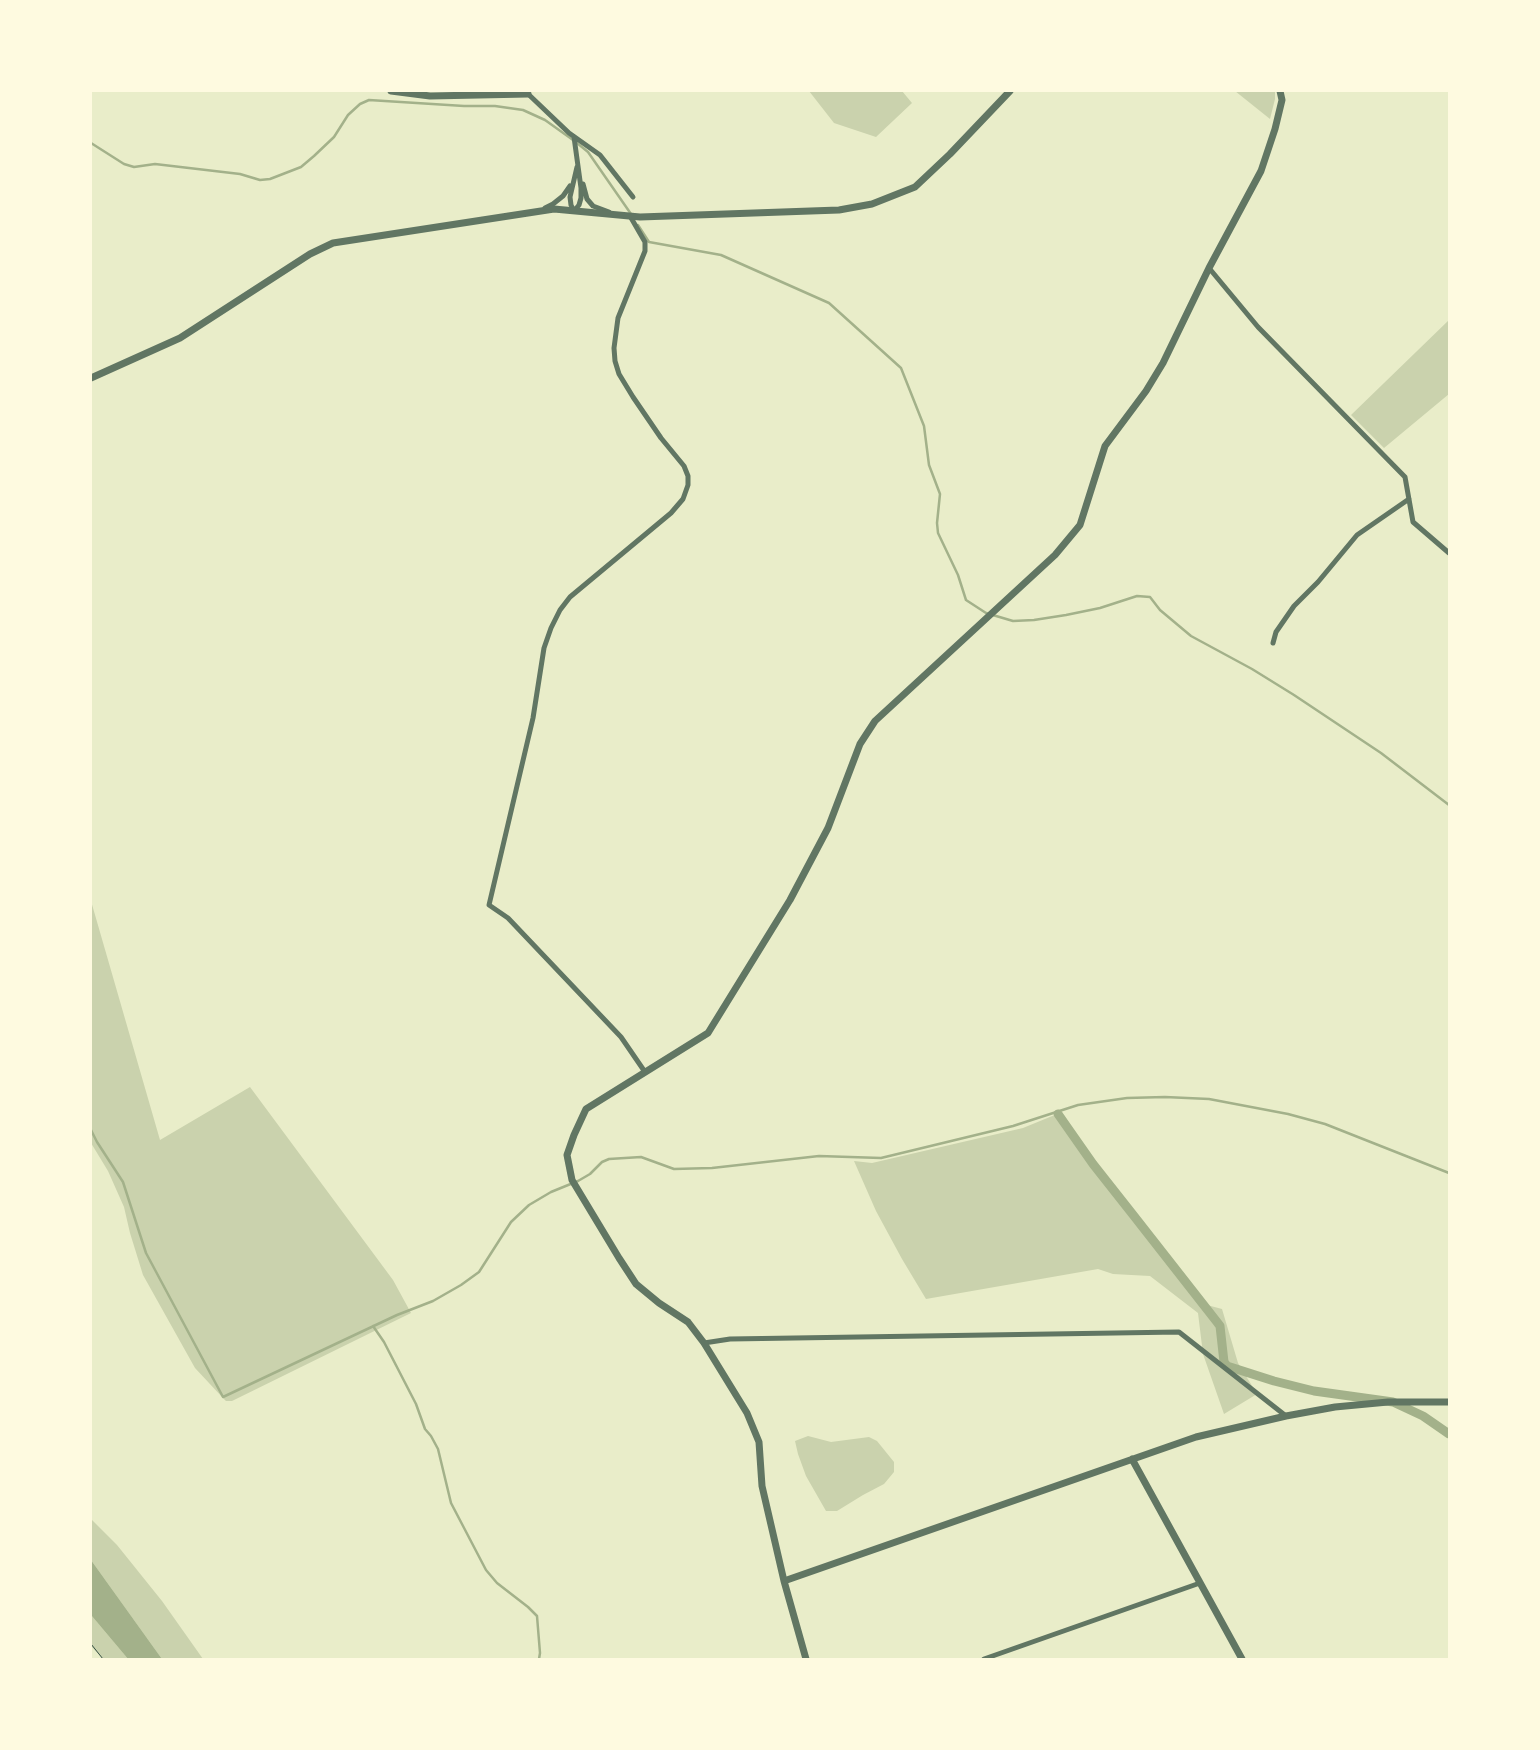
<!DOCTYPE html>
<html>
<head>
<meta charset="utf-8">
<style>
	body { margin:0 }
	#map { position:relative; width:1540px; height:1750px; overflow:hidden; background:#e9edc9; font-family:"Golos Text",sans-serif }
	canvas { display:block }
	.frame { position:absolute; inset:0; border:92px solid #fefae0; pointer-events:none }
</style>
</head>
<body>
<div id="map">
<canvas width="1540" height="1750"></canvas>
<div class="frame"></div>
</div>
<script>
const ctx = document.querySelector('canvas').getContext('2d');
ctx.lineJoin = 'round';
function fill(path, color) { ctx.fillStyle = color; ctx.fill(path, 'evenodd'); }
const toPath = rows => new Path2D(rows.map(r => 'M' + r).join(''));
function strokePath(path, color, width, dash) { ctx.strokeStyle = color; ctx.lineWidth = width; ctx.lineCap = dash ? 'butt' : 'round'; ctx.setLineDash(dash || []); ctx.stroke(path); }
fill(toPath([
	[809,91,902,91,912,103,876,137,834,123],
	[1235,91,1275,91,1275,99,1270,119],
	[1449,320,1449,394,1384,448,1351,415],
	[91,901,160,1140,250,1087,393,1280,411,1313,232,1401,226,1401,223,1398,195,1368,143,1275,130,1233,124,1207,108,1171,91,1143],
	[1062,1112,1103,1176,1207,1305,1222,1309,1238,1363,1257,1394,1224,1414,1203,1354,1198,1313,1150,1276,1113,1274,1098,1269,926,1299,902,1259,876,1211,854,1161,872,1163,1023,1128],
	[808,1436,831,1442,869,1437,877,1441,894,1462,894,1472,884,1484,863,1495,837,1511,826,1511,806,1476,798,1454,795,1441],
	[91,1519,117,1545,162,1601,203,1659,162,1659,91,1560],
	[91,1615,128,1659,103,1659,91,1646]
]), '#cad2ad');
fill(toPath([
	[91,1560,162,1659,128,1659,91,1615]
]), '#a3b18a');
strokePath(toPath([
	[91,143,124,164,134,167,155,164,240,174,260,180,270,179,301,167,314,156,334,137,348,115,360,104,369,100,464,106,495,106,523,110,545,120,573,140],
	[577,143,588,152,631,214],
	[638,225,649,242,721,255,829,303,901,368,924,426,929,465,940,494,937,523,938,533,958,575,966,600,986,613,1013,621,1034,620,1066,615,1100,608,1137,596,1150,597,1160,610,1191,636,1252,669,1294,695,1381,753,1449,805],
	[91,1130,97,1142,123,1182,146,1253,223,1397,397,1315,433,1301,461,1285,479,1272,511,1222,529,1205,551,1192,578,1181,590,1174,602,1162,609,1159,641,1157,674,1169,712,1168,819,1156,881,1158,1013,1126,1078,1105,1127,1098,1165,1097,1209,1099,1288,1114,1325,1124,1449,1173],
	[373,1326,384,1342,416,1404,425,1429,431,1436,438,1449,451,1503,486,1570,497,1583,528,1607,537,1616,540,1653,539,1659]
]), '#a3b18a', 2.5);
strokePath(toPath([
	[1058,1114,1093,1164,1134,1216,1217,1322,1220,1326,1224,1362,1227,1366,1274,1381,1314,1391,1393,1402,1423,1416,1449,1434]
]), '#a3b18a', 9);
strokePath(toPath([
	[91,1644,103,1659]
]), '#344e41', 1);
strokePath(toPath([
	[526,92,569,133,600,155,633,197],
	[574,137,581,188,581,198,579,205,574,211,571,205,570,197,577,167],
	[583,184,587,199,593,206,609,212],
	[545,208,553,204,563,196,570,186],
	[630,216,645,242,645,251,618,318,614,348,615,361,619,374,633,397,661,438,684,466,688,476,688,485,683,499,671,513,570,597,560,610,551,628,544,648,533,718,489,905,508,918,621,1037,645,1072],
	[1209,268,1258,327,1405,477,1413,522,1449,553],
	[1273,643,1276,632,1294,606,1318,582,1357,535,1409,499],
	[704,1343,730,1339,1179,1332,1286,1416],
	[984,1659,1200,1583]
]), '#617663', 5);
strokePath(toPath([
	[391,91,430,96,528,94],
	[91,378,180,338,310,254,333,243,554,209,640,217,839,210,872,204,915,187,950,154,1010,91],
	[1132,1459,1242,1659],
	[784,1581,1196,1437,1286,1416,1335,1407,1388,1402,1449,1402],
	[806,1659,784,1581,762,1486,759,1442,747,1413,704,1343,688,1322,659,1303,636,1284,619,1258,572,1180,567,1155,574,1135,586,1109,708,1033,790,900,828,828,860,744,875,721,1055,555,1080,525,1105,446,1146,391,1163,363,1209,268,1261,171,1275,129,1282,100,1280,91]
]), '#617663', 7);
</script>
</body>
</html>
